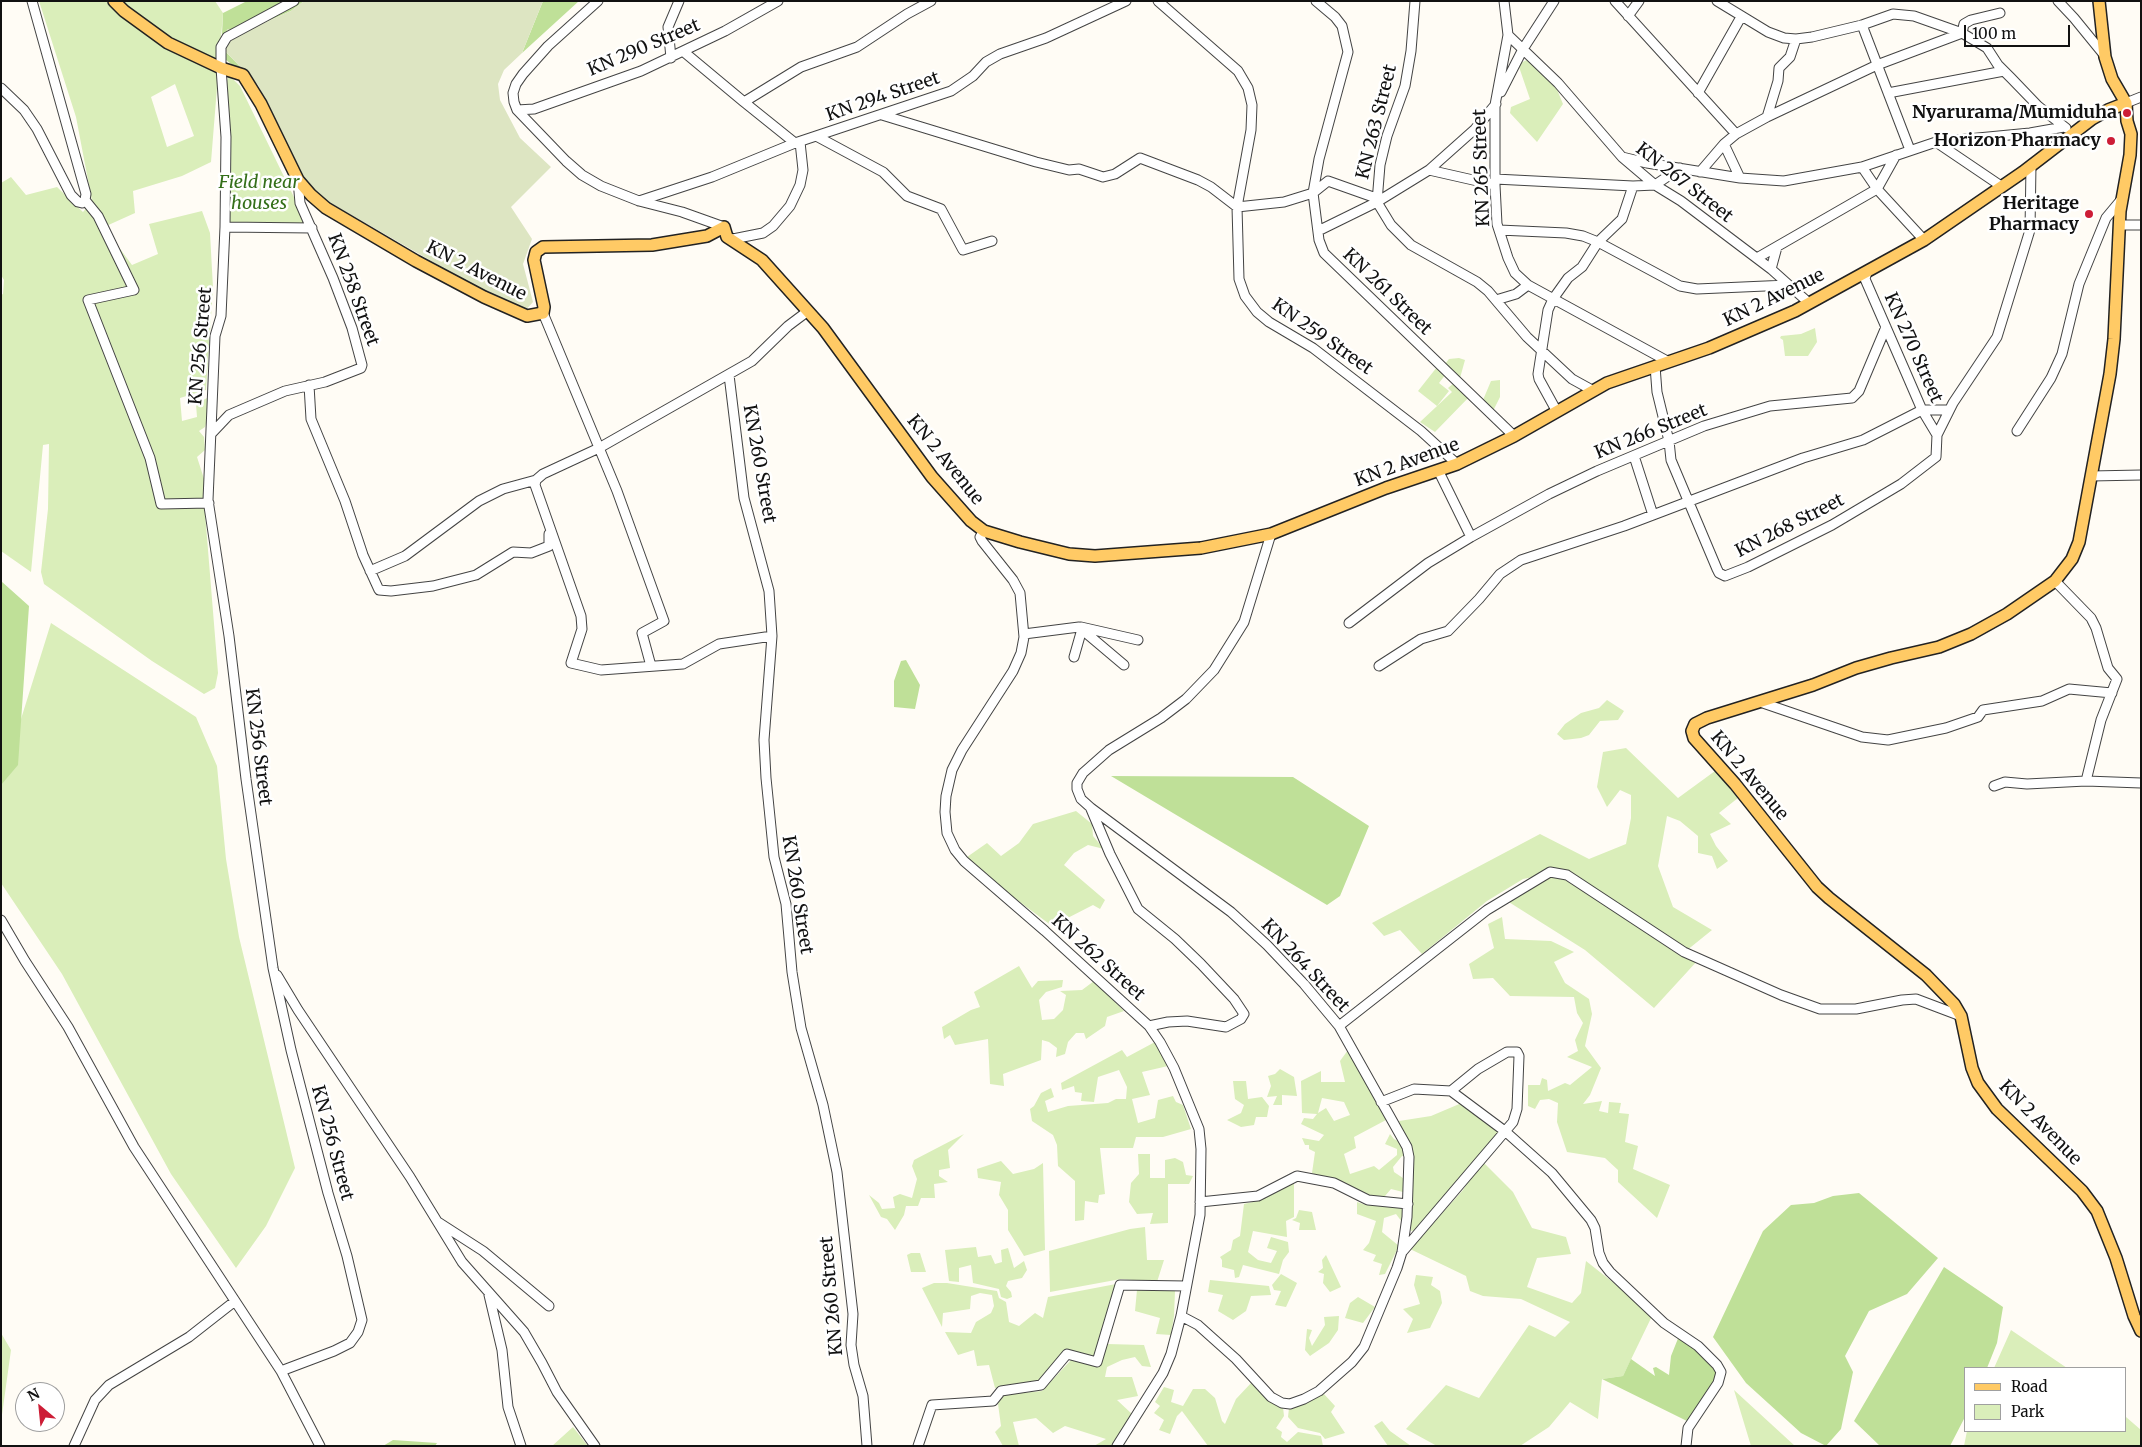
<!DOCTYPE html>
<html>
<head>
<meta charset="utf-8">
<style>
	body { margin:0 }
	#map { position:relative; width:2142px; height:1447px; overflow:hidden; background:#fffcf5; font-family:Merriweather,serif }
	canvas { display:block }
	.frame { position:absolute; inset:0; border:2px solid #111; pointer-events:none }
	.legend { position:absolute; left:1964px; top:1367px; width:162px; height:65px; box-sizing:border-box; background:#fff; border:1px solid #a0a0a0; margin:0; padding:6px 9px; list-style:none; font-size:15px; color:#111 }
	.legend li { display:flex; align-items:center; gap:10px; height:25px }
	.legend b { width:25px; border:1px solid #a0a0a0 }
	.north { position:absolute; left:15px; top:1382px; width:50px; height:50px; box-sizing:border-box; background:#fff; border:1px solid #a0a0a0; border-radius:50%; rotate:332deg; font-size:14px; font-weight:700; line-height:20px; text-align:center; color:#111 }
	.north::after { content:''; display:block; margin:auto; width:18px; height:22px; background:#cd1d36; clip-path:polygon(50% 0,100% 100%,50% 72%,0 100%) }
	.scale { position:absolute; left:1964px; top:25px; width:106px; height:22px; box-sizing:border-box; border:2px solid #111; border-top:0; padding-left:6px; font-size:15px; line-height:18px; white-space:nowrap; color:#111; -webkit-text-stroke:4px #fff; paint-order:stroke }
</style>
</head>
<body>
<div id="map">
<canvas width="2142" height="1447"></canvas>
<div class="frame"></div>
<ul class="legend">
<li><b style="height:6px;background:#ffca65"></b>Road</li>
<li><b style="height:14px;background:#daeeba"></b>Park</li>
</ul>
<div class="north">N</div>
<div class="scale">100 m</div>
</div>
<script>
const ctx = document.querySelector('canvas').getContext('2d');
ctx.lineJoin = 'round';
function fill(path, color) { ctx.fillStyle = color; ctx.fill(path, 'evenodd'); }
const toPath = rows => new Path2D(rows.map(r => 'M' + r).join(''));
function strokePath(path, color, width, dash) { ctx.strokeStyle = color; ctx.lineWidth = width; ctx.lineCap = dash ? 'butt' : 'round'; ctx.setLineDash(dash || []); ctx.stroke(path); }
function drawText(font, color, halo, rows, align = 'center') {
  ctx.font = font + ' Merriweather,serif'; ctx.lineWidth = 5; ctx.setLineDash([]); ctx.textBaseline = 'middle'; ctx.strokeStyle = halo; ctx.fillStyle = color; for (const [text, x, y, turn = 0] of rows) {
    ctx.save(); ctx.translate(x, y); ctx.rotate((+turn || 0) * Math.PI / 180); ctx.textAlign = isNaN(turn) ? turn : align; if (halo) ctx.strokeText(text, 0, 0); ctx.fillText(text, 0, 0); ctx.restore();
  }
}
fill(toPath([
	[39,1,215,1,223,13,211,162,182,176,133,191,135,213,104,227,132,265,158,254,149,224,202,211,210,233,213,288,206,390,180,398,182,421,197,417,196,404,207,398,207,420,205,427,199,431,204,437,205,450,197,457,205,482,205,513,218,673,215,688,204,694,152,661,44,584,41,572,48,509,49,444,43,445,31,572,1,551,1,295,3,294,4,280,1,275,1,183,11,177,26,195,57,187,83,212,92,201,76,117],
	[175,84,194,136,167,147,151,97],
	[1529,59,1556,87,1563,104,1537,142,1510,113,1511,107,1530,99,1518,64],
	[229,75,240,86,307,224,228,225,226,83],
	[1815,328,1817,342,1808,356,1785,356,1783,340,1780,338,1781,336,1801,334],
	[1459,358,1465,360,1460,378,1445,364,1449,359],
	[1437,367,1446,374,1439,383,1449,391,1437,406,1418,391],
	[1500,380,1500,397,1493,411,1483,400,1491,381],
	[1455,382,1470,396,1435,432,1420,422,1452,392,1448,388],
	[51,623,196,717,217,766,226,859,239,937,295,1168,266,1226,236,1268,171,1174,62,974,1,883,1,783],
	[1607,700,1624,711,1618,720,1600,721,1589,735,1581,738,1564,740,1557,734,1565,724,1581,713,1599,708],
	[1626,748,1678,798,1715,771,1738,798,1719,813,1731,824,1710,834,1716,846,1728,861,1717,869,1712,856,1698,853,1698,836,1680,821,1667,816,1658,866,1673,907,1712,930,1686,951,1699,959,1654,1008,1585,950,1504,899,1555,873,1523,879,1487,901,1422,954,1400,930,1384,936,1372,923,1540,834,1589,859,1626,844,1631,818,1631,795,1620,790,1607,807,1597,787,1603,752],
	[1076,811,1092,824,1093,836,1104,849,1088,845,1074,853,1064,865,1105,900,1100,909,1093,905,1052,926,997,885,967,857,987,843,1001,856,1019,843,1033,824],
	[1502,917,1505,939,1551,941,1574,952,1554,962,1565,983,1589,999,1592,1014,1585,1046,1601,1068,1590,1095,1583,1104,1602,1101,1599,1111,1608,1113,1609,1102,1621,1103,1619,1113,1629,1114,1625,1142,1638,1146,1633,1169,1670,1185,1657,1218,1618,1182,1618,1170,1605,1158,1567,1152,1557,1122,1558,1103,1549,1099,1540,1100,1535,1109,1528,1106,1528,1085,1540,1085,1542,1078,1547,1080,1548,1091,1565,1083,1570,1085,1592,1067,1567,1057,1578,1051,1575,1040,1583,1023,1577,1013,1574,997,1510,996,1493,978,1473,979,1469,964,1494,948,1488,924],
	[1019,966,1032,988,1038,981,1063,980,1062,987,1046,992,1039,1000,1042,1020,1054,1019,1063,1010,1066,995,1060,991,1082,990,1094,981,1124,1011,1107,1017,1105,1026,1086,1039,1084,1033,1076,1033,1068,1042,1065,1054,1056,1057,1057,1048,1049,1042,1042,1040,1041,1060,1003,1074,1004,1086,990,1084,988,1039,955,1045,950,1035,944,1039,942,1027,971,1010,980,1007,974,992],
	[1155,1042,1168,1066,1142,1072,1150,1095,1132,1099,1138,1123,1155,1118,1158,1100,1173,1096,1176,1102,1183,1105,1191,1129,1163,1137,1136,1137,1133,1148,1100,1148,1105,1194,1099,1195,1098,1203,1085,1201,1084,1220,1075,1221,1075,1181,1058,1166,1057,1145,1053,1135,1032,1121,1030,1109,1034,1106,1041,1093,1051,1088,1054,1097,1045,1101,1048,1112,1068,1106,1108,1103,1116,1099,1126,1099,1127,1087,1119,1070,1098,1077,1094,1102,1081,1101,1082,1093,1075,1092,1074,1086,1062,1090,1061,1083,1122,1050,1127,1057],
	[1348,1050,1386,1120,1354,1137,1356,1148,1344,1154,1350,1174,1374,1166,1379,1170,1397,1155,1397,1149,1385,1144,1390,1134,1394,1139,1398,1141,1400,1137,1406,1156,1402,1156,1393,1167,1394,1172,1403,1178,1403,1192,1391,1189,1385,1196,1368,1197,1312,1173,1315,1152,1309,1149,1309,1145,1305,1145,1302,1138,1319,1141,1324,1135,1301,1124,1304,1118,1313,1119,1317,1114,1302,1113,1301,1081,1321,1071,1321,1082,1345,1082,1340,1061],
	[1322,1098,1344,1102,1350,1115,1334,1121,1326,1108,1318,1113],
	[1280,1069,1294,1077,1297,1096,1282,1095,1282,1105,1273,1105,1277,1096,1267,1097,1271,1086,1268,1076,1275,1074],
	[1233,1081,1246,1081,1248,1099,1262,1097,1269,1106,1267,1117,1256,1117,1254,1125,1241,1127,1227,1120,1241,1113,1244,1105,1235,1099],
	[1464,1102,1501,1129,1417,1230,1411,1231,1409,1157,1399,1121,1431,1116],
	[964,1134,948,1150,950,1168,939,1170,939,1176,948,1182,934,1184,935,1198,921,1198,918,1206,906,1206,904,1215,895,1230,887,1219,881,1217,869,1195,879,1203,882,1209,895,1208,893,1197,900,1194,912,1198,917,1179,912,1166,914,1160],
	[1138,1154,1150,1154,1150,1178,1165,1178,1165,1160,1175,1158,1183,1162,1186,1175,1193,1176,1189,1184,1168,1184,1168,1223,1150,1224,1153,1213,1137,1214,1129,1202,1131,1183,1139,1174],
	[1481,1160,1513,1192,1532,1228,1566,1237,1571,1254,1537,1258,1527,1287,1572,1303,1581,1293,1586,1261,1653,1314,1623,1376,1602,1379,1598,1419,1570,1402,1549,1427,1520,1446,1437,1446,1406,1429,1446,1385,1479,1398,1529,1325,1555,1337,1570,1322,1521,1299,1483,1296,1470,1291,1466,1276,1410,1249,1463,1190],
	[1001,1161,1013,1174,1034,1169,1043,1163,1045,1250,1024,1256,1008,1230,1008,1210,999,1195,1001,1182,978,1178,977,1169],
	[1294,1183,1294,1217,1286,1221,1287,1237,1253,1231,1248,1252,1258,1260,1271,1263,1277,1251,1267,1248,1271,1237,1288,1242,1289,1252,1283,1260,1279,1274,1243,1265,1239,1277,1235,1278,1234,1270,1222,1267,1222,1260,1220,1257,1231,1250,1233,1240,1240,1236,1244,1204,1257,1201],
	[1357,1202,1366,1205,1405,1208,1402,1222,1396,1214,1384,1218,1382,1232,1399,1246,1385,1274,1379,1275,1382,1264,1373,1261,1376,1255,1363,1250,1369,1243,1376,1221,1357,1214],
	[1299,1210,1312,1212,1316,1230,1299,1230,1300,1223,1292,1220,1296,1218],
	[1145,1227,1147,1260,1164,1260,1157,1282,1121,1279,1050,1292,1049,1251,1130,1229],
	[976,1247,978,1257,991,1255,995,1264,1002,1262,1001,1250,1008,1248,1014,1268,1024,1261,1027,1270,1022,1278,1008,1281,1006,1286,1011,1292,1012,1297,1007,1299,1001,1297,999,1289,973,1283,971,1265,959,1268,959,1282,949,1281,945,1250],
	[911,1253,920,1253,926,1272,911,1272,907,1255],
	[1326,1255,1341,1287,1330,1292,1323,1283,1324,1274,1318,1272,1323,1268,1322,1260],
	[1281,1274,1297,1283,1286,1307,1275,1305,1281,1291,1274,1290,1272,1285],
	[1416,1275,1433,1277,1431,1285,1440,1291,1442,1303,1430,1328,1407,1333,1413,1319,1403,1309,1420,1304,1414,1285],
	[1210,1280,1269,1286,1271,1295,1251,1296,1246,1311,1233,1320,1218,1311,1223,1295,1208,1292],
	[934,1283,947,1283,997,1291,999,1298,1006,1302,1009,1322,1019,1326,1035,1313,1043,1318,1048,1297,1116,1284,1093,1361,1066,1349,1040,1381,995,1388,989,1365,977,1366,974,1350,958,1355,945,1332,971,1333,976,1322,991,1313,994,1306,992,1295,980,1293,971,1296,970,1309,943,1313,942,1327,922,1288],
	[1137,1290,1175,1291,1174,1316,1171,1335,1156,1334,1160,1318,1135,1311],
	[1358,1297,1375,1307,1363,1323,1345,1318,1350,1303],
	[1339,1316,1338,1330,1329,1343,1310,1356,1305,1350,1307,1329,1312,1330,1309,1338,1312,1346,1325,1325,1324,1317],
	[2011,1330,2067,1368,1994,1368],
	[1,1333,11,1350,1,1422],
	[1107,1344,1144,1345,1151,1367,1142,1366,1135,1357,1122,1360,1107,1367,1105,1377,1132,1377,1138,1396,1117,1400,1132,1414,1111,1446,1094,1446,1106,1439,1065,1426,1053,1433,1036,1418,1013,1422,1019,1446,1003,1446,995,1432,1001,1426,998,1404,1002,1395,1042,1391,1071,1360,1099,1367],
	[1252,1382,1283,1407,1284,1416,1276,1428,1282,1432,1281,1437,1287,1442,1298,1432,1321,1436,1323,1446,1208,1446,1182,1411,1177,1416,1170,1434,1159,1430,1164,1420,1154,1413,1160,1406,1155,1402,1164,1387,1174,1390,1171,1402,1183,1406,1193,1389,1205,1389,1215,1398,1222,1421,1225,1424,1236,1399],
	[1734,1390,1795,1446,1751,1446],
	[1324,1394,1335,1406,1331,1412,1345,1433,1325,1439,1320,1433,1298,1428,1288,1417,1289,1408,1304,1404],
	[2126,1417,2141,1430,2141,1446,1964,1446,1967,1431,2126,1431],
	[1382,1421,1390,1431,1411,1446,1388,1446,1374,1426],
	[573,1427,588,1446,552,1446]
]), '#daeeba');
fill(toPath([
	[247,1,304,1,291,11,245,31,225,51,258,85,221,56,223,13],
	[543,1,579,1,522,53],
	[1,581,29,606,18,765,1,785],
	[906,660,920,685,915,709,894,707,894,681,901,661],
	[1111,776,1293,777,1369,826,1340,896,1327,905],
	[1859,1193,1938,1258,1907,1294,1869,1311,1845,1356,1853,1372,1841,1429,1826,1446,1801,1433,1746,1383,1713,1337,1763,1231,1791,1205,1814,1203,1833,1196],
	[1944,1267,2003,1307,1997,1343,1987,1368,1966,1368,1966,1415,1950,1446,1880,1446,1854,1421],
	[1679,1336,1699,1347,1718,1371,1717,1385,1691,1423,1602,1379,1623,1376,1631,1359,1655,1376,1653,1368,1656,1367,1669,1375,1671,1356],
	[393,1440,437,1443,435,1446,383,1446]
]), '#bfe098');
fill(toPath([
	[304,1,543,1,522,53,504,70,498,84,500,100,520,138,551,167,511,207,532,239,523,264,533,302,524,312,504,303,317,195,305,180,258,85,225,51,227,29,246,31,291,11]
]), '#dde5c2');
const minor = toPath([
	[598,1,548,46,523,74,516,84,513,93,514,102,517,110,566,161,582,175,601,186,639,201,682,212,724,227],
	[1158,1,1238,71,1248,88,1252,105,1251,130,1237,207,1239,279,1245,296,1257,312,1269,322,1313,348,1421,431,1457,464],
	[1316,1,1335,17,1342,26,1348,52,1319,159,1313,193,1319,240,1324,253,1514,436],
	[1415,1,1411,51,1405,86,1387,136,1380,165,1377,202,1391,225,1411,245,1477,282,1488,291,1527,337,1572,379,1592,390],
	[1504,1,1508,35,1495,105,1495,185,1497,224,1508,258,1515,273,1528,285,1669,362],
	[1615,1,1736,134],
	[1717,1,1768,32,1784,38,1796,39,1812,37,1862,25,1893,14,1914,16,1962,33,1987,48,1998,65,2011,78,2038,106,2066,128],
	[2058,1,2074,18,2105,56],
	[1628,16,1639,1],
	[1862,25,1910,150],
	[1508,35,1558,83,1622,157,1655,185,1681,201,1771,269,1809,303],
	[684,52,744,102,801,67,857,47,907,14,931,1],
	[671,58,668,27,679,1],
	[1,88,24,110,37,129,71,195,78,202,82,203,85,200,86,194,32,1],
	[1501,92,1523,49,1554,1],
	[1698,93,1741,17],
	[1888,93,2004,71],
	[744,102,795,143],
	[2126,103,2141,97],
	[517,110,534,109,641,71,725,31,778,1],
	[882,115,1036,162,1069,170,1079,169,1103,177,1115,174,1140,158,1198,180,1211,187,1237,207,1284,202,1313,193,1328,181,1376,198],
	[1767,117,1778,81,1779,68,1790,57,1796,39],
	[818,137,883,172,907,196,941,209,963,250,992,241],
	[1936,142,2001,186],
	[1724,144,1740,178],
	[1622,157,1647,163,1740,178,1784,181,1862,167,1936,142,2030,133,2064,127],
	[1862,167,1877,189,1924,240],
	[1429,170,1495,185],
	[1700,172,1724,144,1736,134,1767,117,1877,65,1962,33,1964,24,1971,20,2000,13],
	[1495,179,1633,186,1655,185,1680,168],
	[85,200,98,216,134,290,88,300,150,458,161,504,209,503],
	[639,201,712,177,795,143,951,91,973,76,986,62,1000,54,1046,38,1126,1],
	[2120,225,2141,225],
	[225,227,312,228],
	[1499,230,1566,233,1583,236,1598,242,1680,286,1697,289,1788,285],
	[1318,231,1377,202,1429,170,1475,129,1496,104],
	[733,239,763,233,773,226,790,206,800,185,803,170,800,142],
	[1757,258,1877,189,1896,155],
	[1771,269,1777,247],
	[1496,300,1516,294,1528,285],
	[543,313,617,491,664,621,642,633,651,666],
	[1655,366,1657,392,1669,441,1671,460,1717,569,1719,573,1725,576,1748,567,1832,525,1901,484,1936,457,1937,435,1922,410,1906,373,1865,279,1867,272],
	[729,375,744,498,769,591,772,636,764,740,766,778,774,857,786,904,792,972,801,1028,823,1105,837,1172,853,1314,851,1345,854,1365,863,1396,867,1446],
	[309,385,311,419,345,501,363,555,379,590,391,591,433,586,476,575,513,552,531,553,549,546,549,534],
	[1556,410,1539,379,1538,374,1548,310,1553,299,1568,278,1582,267,1598,242,1622,219,1633,186],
	[2017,431,2051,378,2062,354,2079,284,2106,218,2121,200],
	[211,434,229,415,285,391,325,382,361,368,362,365,352,328,333,278,300,203,298,180],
	[1937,435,1953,403,1997,337,2030,230,2031,165],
	[1634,456,1653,515],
	[1438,470,1471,537,1549,494,1597,471,1704,426,1770,406,1852,398,1859,391,1886,327],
	[2091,476,2141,475],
	[984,531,980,537,982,541,1013,580,1020,593,1024,637,1021,653,1013,671,962,750,952,770,946,796,945,812,947,833,955,850,964,861,1045,931,1149,1026,1160,1042,1174,1068,1199,1129,1201,1149,1200,1215,1181,1316,1171,1354,1163,1373,1117,1446],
	[370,571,405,556,479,501,503,489,536,480],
	[2055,581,2091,618,2096,628,2108,668,2117,679,2101,720,2086,781],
	[1349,623,1428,563,1471,537],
	[1081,627,1138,640],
	[1024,634,1079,627,1124,665],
	[772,636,719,644,683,664,601,670,571,663,582,629,581,616,535,485,536,480,543,474,599,448,752,361,788,326,808,311],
	[1074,657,1082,629],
	[1379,666,1421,639,1448,631,1479,599,1500,574,1521,560,1624,526,1803,458,1863,440,1922,410,1949,410],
	[1760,702,1862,737,1888,740,1946,728,1978,717,1983,710,2042,701,2069,689,2112,693],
	[1994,786,2005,782,2027,784,2086,781,2141,783],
	[1091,809,1110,854,1138,909,1175,939,1201,964,1234,999,1244,1014,1241,1019,1226,1027,1187,1021,1168,1022,1149,1026],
	[1,920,25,961,68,1027,134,1147,281,1371,320,1446],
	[277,975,298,1010,410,1177,462,1262,524,1332,542,1363,557,1392,595,1446],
	[1339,1026,1487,910,1550,872,1567,875,1684,952,1781,995,1820,1009,1856,1009,1902,1000,1916,999,1961,1016],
	[1451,1091,1506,1132,1552,1173,1591,1220,1595,1228,1599,1253,1603,1263,1610,1272,1664,1323,1698,1346,1717,1365,1721,1372,1718,1383,1688,1428,1686,1446],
	[1381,1102,1414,1089,1451,1091,1478,1069,1507,1052,1517,1052,1519,1056,1517,1109,1513,1122,1403,1251],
	[1200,1202,1258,1196,1297,1176,1334,1183,1368,1200,1408,1204],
	[438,1222,483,1251,549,1306],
	[489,1295,502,1350,508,1407,521,1446],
	[1181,1316,1198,1325,1236,1359,1271,1397,1282,1403,1290,1404,1304,1399,1319,1391,1352,1362,1364,1347,1397,1268,1402,1252,1407,1217,1409,1157,1407,1147,1339,1026,1304,984,1267,945,1231,912,1091,808,1081,799,1077,789,1077,783,1083,773,1109,750,1161,718,1186,699,1214,670,1244,622,1271,534],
	[281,1371,334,1351,350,1343,358,1332,362,1320,347,1256,328,1193,291,1050,273,968,246,779,229,636,208,500,215,336,221,316,225,227,226,137,221,68,221,47,227,37,294,1],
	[74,1446,95,1400,109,1385,189,1337,235,1301],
	[918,1446,932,1405,993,1401,1001,1391,1041,1385,1067,1354,1097,1362,1120,1285,1186,1286]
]);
const major = toPath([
	[114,1,124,11,168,43,221,68,243,75,261,104,298,180,311,195,326,208,416,261,484,297,527,316,543,313,544,307,534,260,536,252,543,247,652,245,707,236,724,227,727,237,762,260,823,328,932,477,971,521,984,531,1020,542,1069,554,1095,556,1201,548,1271,534,1386,488,1457,464,1514,436,1607,383,1709,348,1795,311,1924,240,2023,172,2092,119,2108,110,2126,103],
	[2099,1,2105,57,2112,79,2126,103,2127,121,2131,134,2130,155,2120,211,2114,339,2110,374,2079,542,2072,559,2055,581,2007,614,1971,634,1939,647,1891,658,1856,668,1813,685,1707,718,1695,724,1692,731,1694,738,1735,784,1817,887,1829,898,1926,975,1954,1004,1961,1016,1972,1068,1978,1083,1997,1109,2082,1191,2097,1211,2116,1258,2134,1316,2141,1331]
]);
strokePath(minor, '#444', 11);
strokePath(major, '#222', 14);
strokePath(minor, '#fff', 9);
strokePath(major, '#ffca65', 11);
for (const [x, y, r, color] of [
	[2127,113,5,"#cd1d36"],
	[2111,141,5,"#cd1d36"],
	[2089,214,5,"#cd1d36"]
]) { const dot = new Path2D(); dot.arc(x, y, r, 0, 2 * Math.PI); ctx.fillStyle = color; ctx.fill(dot); strokePath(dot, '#fff', 2); }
drawText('18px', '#111', '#fff', [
	["KN 290 Street",644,48,-23],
	["KN 294 Street",883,97,-19],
	["KN 263 Street",1377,122,-76],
	["KN 265 Street",1482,168,-92],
	["KN 267 Street",1684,183,38],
	["KN 2 Avenue",476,271,27],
	["KN 258 Street",353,290,70],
	["KN 261 Street",1387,292,44],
	["KN 2 Avenue",1774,298,-26],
	["KN 259 Street",1322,337,35],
	["KN 256 Street",201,346,-85],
	["KN 270 Street",1913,348,66],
	["KN 266 Street",1651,432,-22],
	["KN 2 Avenue",945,460,51],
	["KN 2 Avenue",1407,463,-20],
	["KN 260 Street",759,464,80],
	["KN 268 Street",1790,526,-27],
	["KN 256 Street",258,747,83],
	["KN 2 Avenue",1749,776,50],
	["KN 260 Street",797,895,81],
	["KN 262 Street",1098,958,42],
	["KN 264 Street",1305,966,47],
	["KN 2 Avenue",2040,1123,46],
	["KN 256 Street",332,1143,75],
	["KN 260 Street",832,1296,-95]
]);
drawText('bold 18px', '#111', '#fff', [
	["Nyarurama/Mumiduha",2117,113],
	["Horizon Pharmacy",2101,141],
	["Heritage",2079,204],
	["Pharmacy",2079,225]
], 'right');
drawText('italic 18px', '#346f1a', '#fff', [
	["Field near",259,183],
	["houses",259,204]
]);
</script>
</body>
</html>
